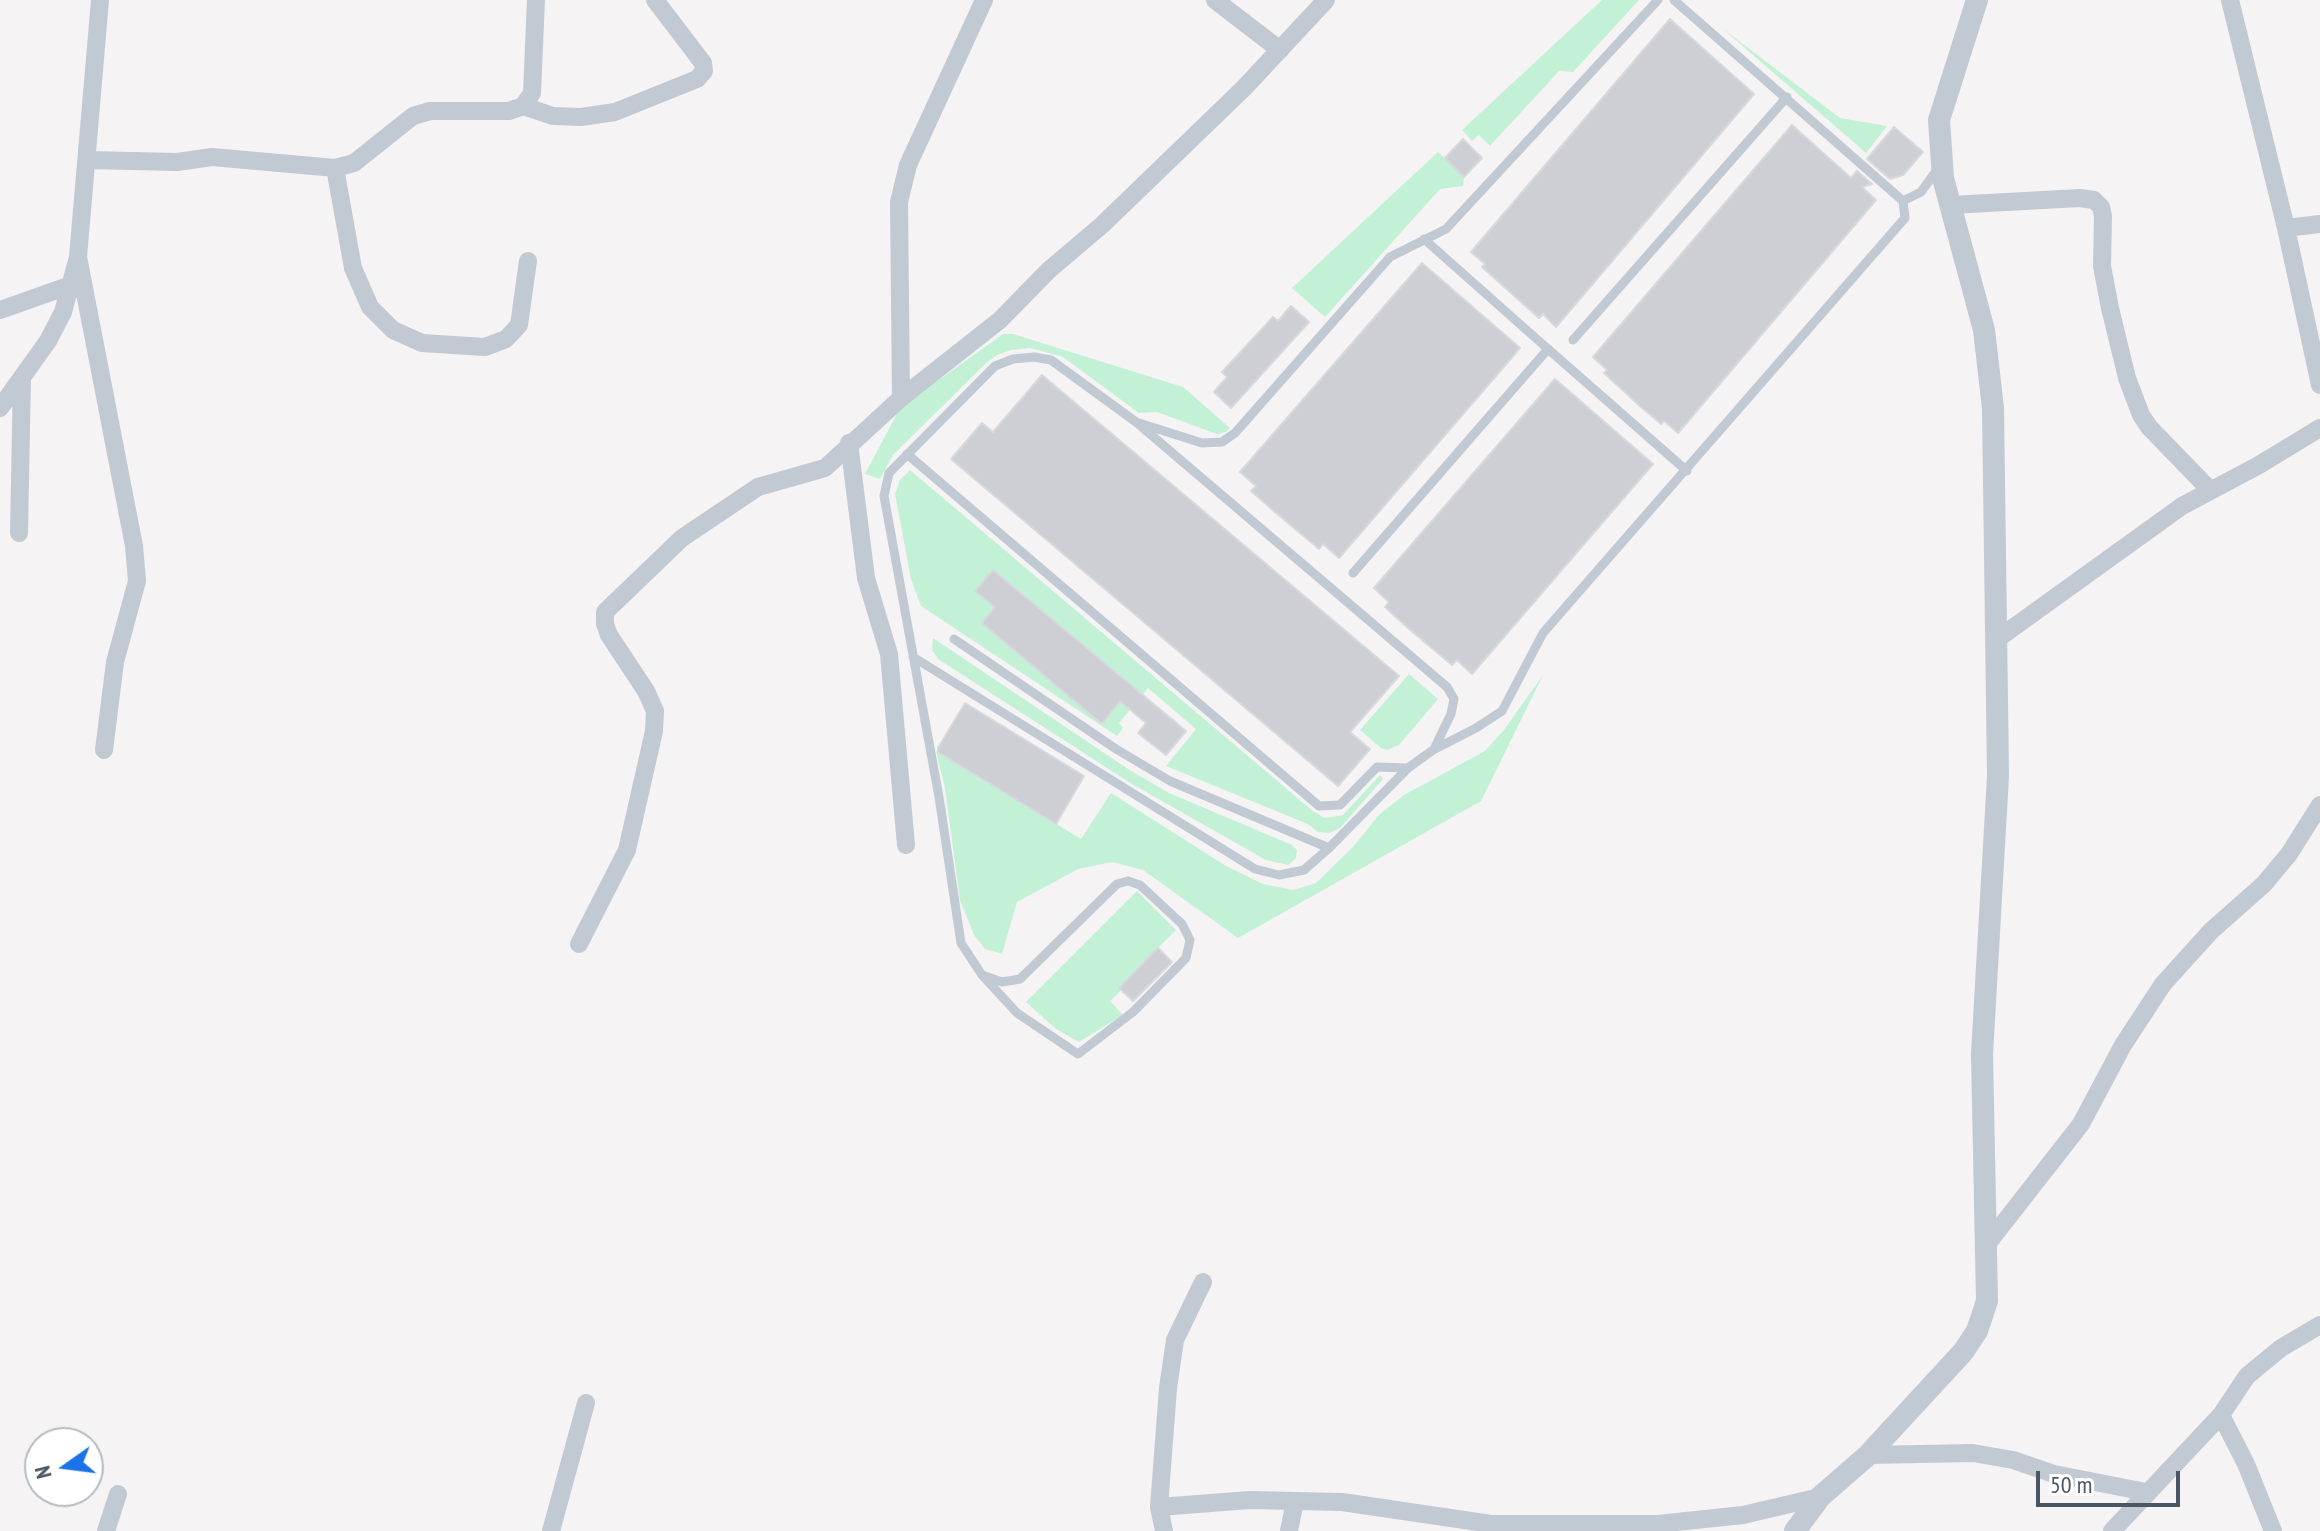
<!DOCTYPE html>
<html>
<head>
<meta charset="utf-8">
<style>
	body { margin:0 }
	#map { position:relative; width:2320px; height:1531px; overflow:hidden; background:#f5f3f3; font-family:"PT Sans Narrow",sans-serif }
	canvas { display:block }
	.north { position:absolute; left:24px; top:1427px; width:80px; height:80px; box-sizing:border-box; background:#fff; border:2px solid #b7bbc0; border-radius:50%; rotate:256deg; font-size:22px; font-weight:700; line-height:32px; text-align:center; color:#4a5661 }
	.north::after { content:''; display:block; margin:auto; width:28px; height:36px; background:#1a73e8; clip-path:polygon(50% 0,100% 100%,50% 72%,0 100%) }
	.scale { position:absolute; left:2036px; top:1471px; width:144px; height:36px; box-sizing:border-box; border:4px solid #4a5661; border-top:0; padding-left:10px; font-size:24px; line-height:28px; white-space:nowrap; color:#4a5661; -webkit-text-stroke:6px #fff; paint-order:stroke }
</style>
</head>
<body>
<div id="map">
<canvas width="2320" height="1531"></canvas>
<div class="north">N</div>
<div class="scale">50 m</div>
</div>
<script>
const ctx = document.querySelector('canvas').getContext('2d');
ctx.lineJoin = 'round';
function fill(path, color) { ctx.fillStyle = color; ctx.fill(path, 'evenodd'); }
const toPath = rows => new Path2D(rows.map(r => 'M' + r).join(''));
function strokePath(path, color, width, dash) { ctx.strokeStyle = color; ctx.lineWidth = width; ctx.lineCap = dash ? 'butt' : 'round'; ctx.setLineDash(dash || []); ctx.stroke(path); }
fill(toPath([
	[1602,0,1639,0,1573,72,1559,71,1490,146,1479,135,1472,141,1462,130],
	[1722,28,1840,118,1887,126,1866,153],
	[1438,152,1464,177,1463,186,1440,189,1325,317,1292,288],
	[1003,334,1013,334,1183,387,1230,428,1226,432,1217,434,1157,412,1139,413,1063,357,1030,348,1011,350,997,355,985,364,893,455,880,479,865,474,900,408],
	[910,470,1314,812,1325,818,1343,815,1380,775,1383,779,1340,828,1329,833,1318,832,1308,824,1166,766,1196,729,1148,688,1119,723,1123,728,1117,736,921,606,911,579,895,494,900,480],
	[933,638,1131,771,1169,793,1292,845,1297,850,1296,858,1288,865,1266,860,1132,784,938,659,932,650],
	[1409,674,1438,699,1399,745,1387,750,1381,748,1360,730],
	[1543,675,1481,801,1238,938,1143,870,1112,862,1078,869,1017,902,1002,954,985,949,974,935,960,900,945,788,936,751,1081,839,1111,793,1226,866,1263,884,1293,890,1316,883,1353,847,1379,815,1404,795,1485,751,1504,730],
	[1137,891,1176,930,1119,987,1121,990,1110,1001,1123,1015,1079,1042,1056,1029,1026,1002]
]), '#c3f1d5');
const building = toPath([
	[1670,19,1754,94,1556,327,1543,314,1539,318,1482,267,1485,264,1471,252,1670,19],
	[1792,125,1851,178,1857,171,1872,184,1862,187,1876,200,1678,433,1664,421,1661,424,1641,407,1604,373,1607,370,1593,357,1792,125],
	[1894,127,1923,152,1903,175,1890,179,1867,159,1894,127],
	[1463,139,1482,158,1464,177,1445,158,1463,139],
	[1422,263,1520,348,1339,558,1323,544,1319,549,1275,512,1251,491,1256,486,1240,472,1422,263],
	[1291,306,1309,322,1231,408,1214,392,1227,377,1222,372,1273,317,1278,321,1291,306],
	[1042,375,1399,676,1350,732,1370,749,1338,786,951,459,982,423,993,432,1042,375],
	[1555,379,1653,464,1472,674,1457,660,1452,665,1408,628,1385,607,1389,602,1374,588,1555,379],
	[993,570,1186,731,1166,755,1138,733,1146,723,1120,701,1102,724,982,623,995,607,975,591,993,570],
	[965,703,1084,776,1056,824,938,752,938,748,965,703],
	[1158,948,1172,962,1133,1001,1119,988,1158,948]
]);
fill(building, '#cdcfd5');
strokePath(building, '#d7d9de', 2);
strokePath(toPath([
	[1674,0,1903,201,1921,192,1939,167],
	[1573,340,1787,97],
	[1548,349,1687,471],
	[1139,423,1202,443,1222,442,1235,433,1390,257,1446,229,1658,0],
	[907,454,1319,806,1340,805,1377,767,1408,768],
	[1353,573,1548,349,1424,239],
	[954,639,1116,749,1170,781,1329,848],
	[913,657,1255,869,1279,875,1304,870,1329,848,1408,768,1433,750,1476,728,1502,711,1543,633,1905,218,1903,201],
	[1128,881,1140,885,1182,924,1190,940,1186,958,1133,1012,1078,1054,1017,1013,982,975,1002,982,1020,979,1117,884,1128,881],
	[982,975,961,943,939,797,884,496,889,473,995,366,1013,359,1034,357,1051,360,1136,422,1447,687,1454,699,1451,714,1434,749]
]), '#c1cad2', 9);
strokePath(toPath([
	[1215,0,1280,50],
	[2230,0,2286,228,2320,385],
	[523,106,532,93,536,0],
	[88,160,177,162,212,157,335,168,354,163,413,116,430,111,509,111,523,106,553,116,581,117,615,112,697,79,704,71,703,63,655,0],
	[335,168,353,268,370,307,393,330,422,343,485,347,506,339,519,325,528,261],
	[1951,205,2080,198,2094,200,2101,207,2103,216,2102,266,2110,308,2127,378,2141,415,2149,427,2210,490],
	[2286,228,2320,224],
	[78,257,134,546,137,581,115,662,104,750],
	[0,310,71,285],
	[901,398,899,202,908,165,984,0],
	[0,408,48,341,63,312,78,257,100,0],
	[849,443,866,578,889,654,906,845],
	[19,533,22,377],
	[1996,640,2182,506,2259,465,2320,428],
	[579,944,627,850,654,731,655,711,646,691,609,635,605,624,605,612,682,538,758,487,825,468,901,398,1000,320,1049,270,1102,225,1244,88,1326,0],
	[1988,1243,2081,1124,2123,1045,2163,984,2211,931,2264,884,2289,854,2320,805],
	[2221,1415,2246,1464,2273,1531],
	[1868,1455,1973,1453,2013,1460,2054,1474,2146,1492],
	[1159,1507,1250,1500,1342,1502,1491,1524,1658,1524,1743,1515,1820,1497],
	[106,1531,118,1494],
	[551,1531,586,1403],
	[1164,1531,1159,1507,1168,1388,1175,1340,1203,1282],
	[1289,1531,1295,1501],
	[2112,1531,2221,1415,2247,1376,2281,1348,2320,1325]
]), '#c1cad2', 18);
strokePath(toPath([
	[1795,1531,1820,1497,1868,1455,1963,1352,1977,1331,1987,1301,1982,1054,1998,776,1993,408,1984,330,1943,178,1939,120,1977,0]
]), '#c1cad2', 22);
</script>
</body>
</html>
